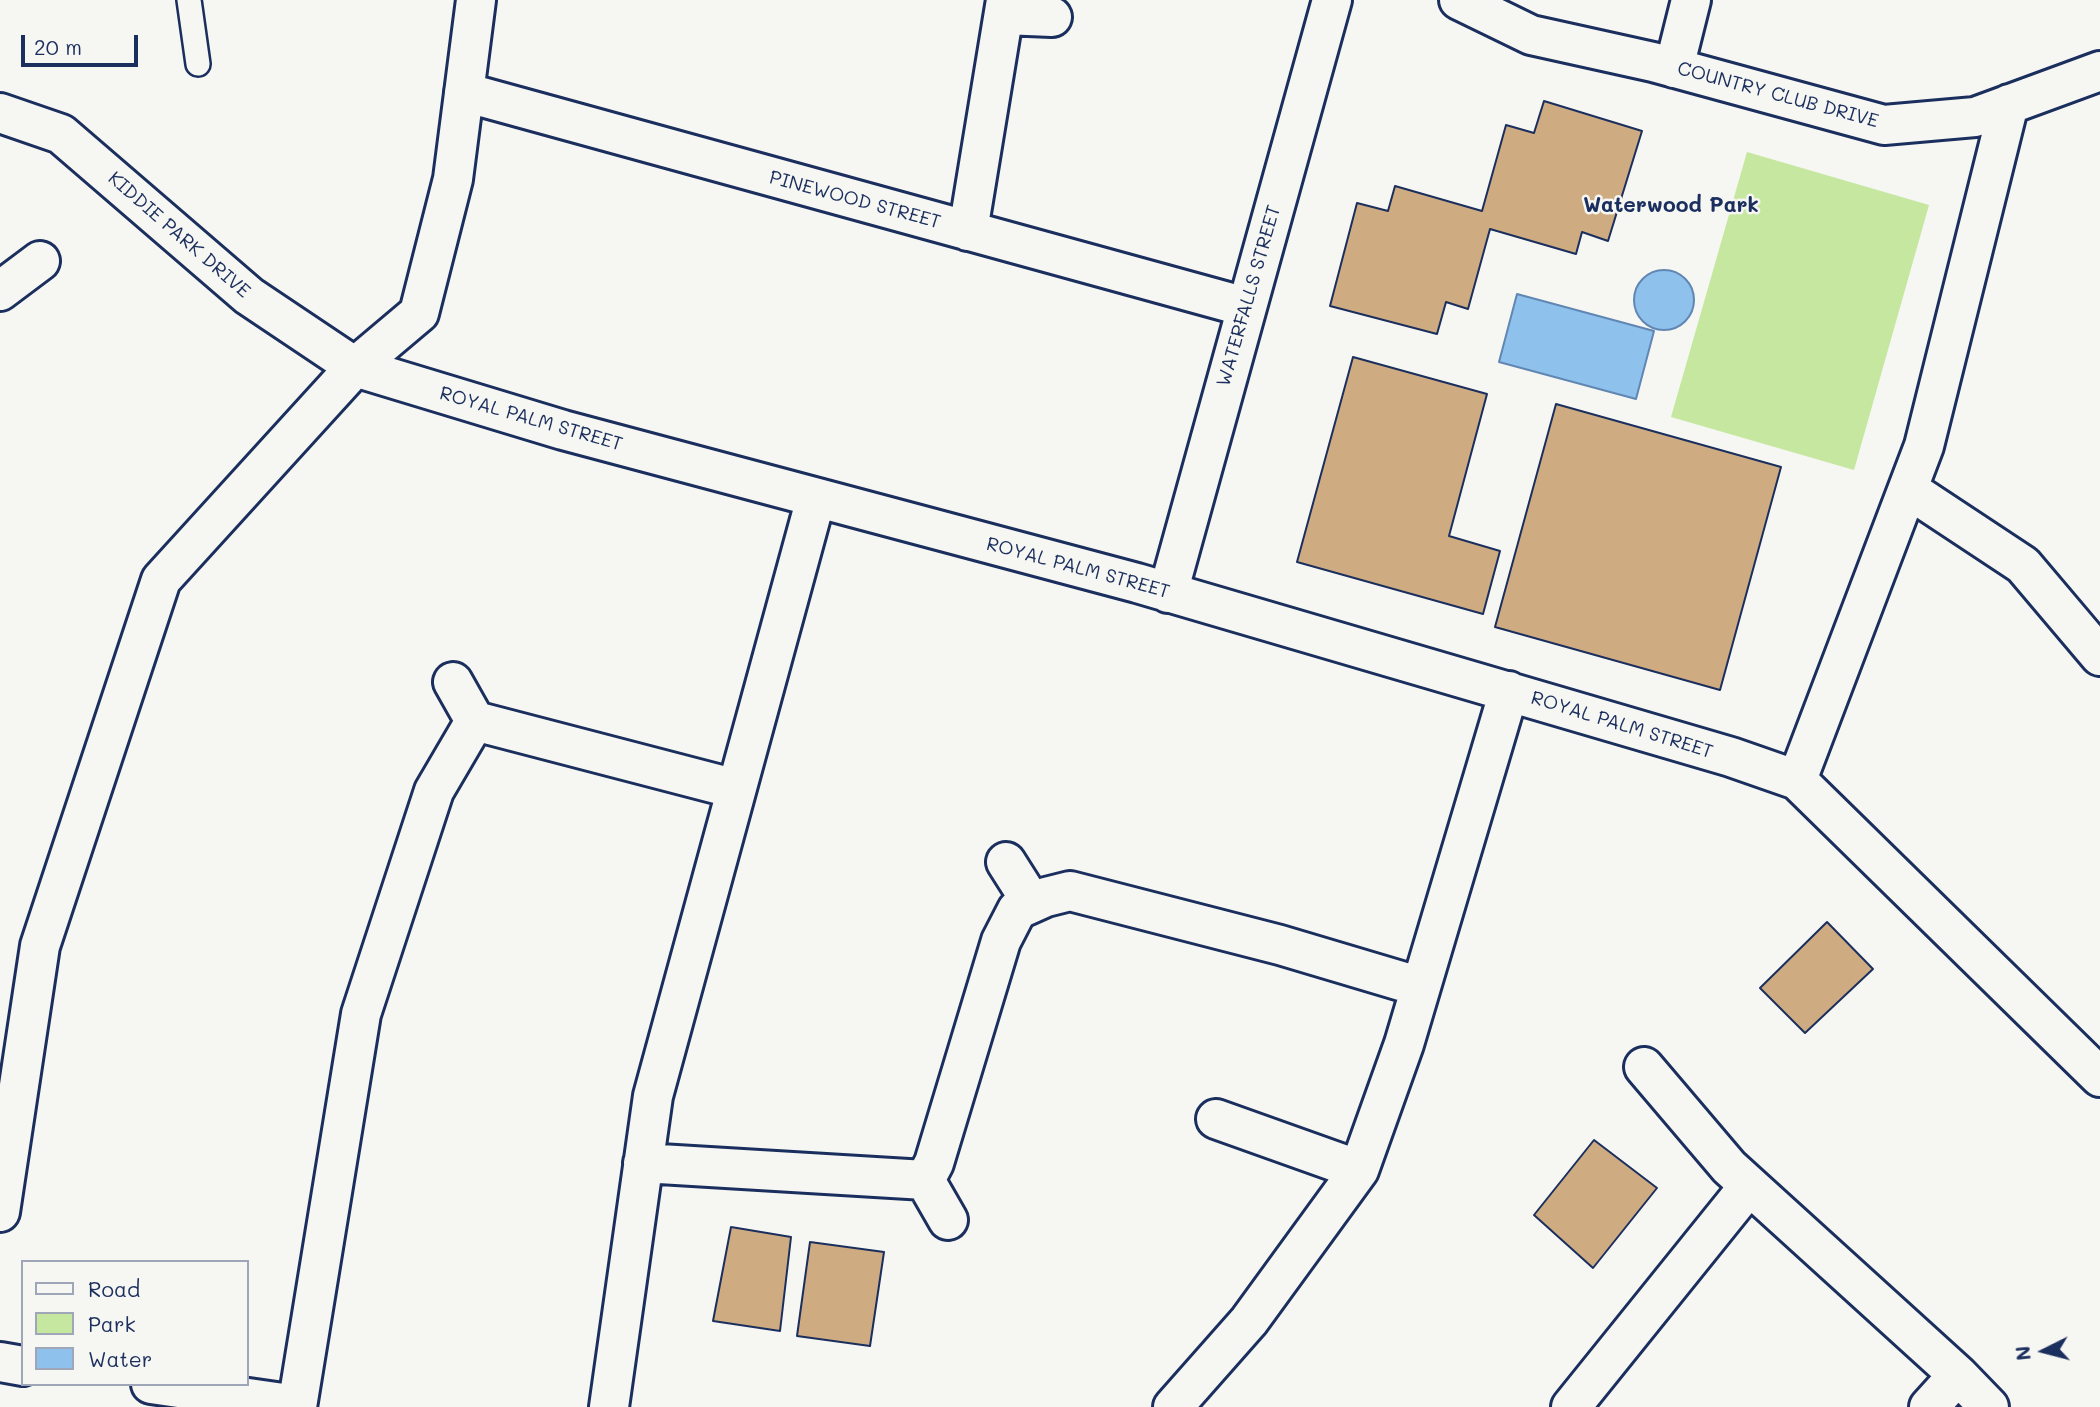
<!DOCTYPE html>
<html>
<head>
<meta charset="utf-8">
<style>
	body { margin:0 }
	#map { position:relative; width:2100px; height:1407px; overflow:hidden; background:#f6f6f2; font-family:Mali,sans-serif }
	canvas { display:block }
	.legend { position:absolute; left:21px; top:1260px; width:228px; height:126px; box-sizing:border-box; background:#f6f6f2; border:2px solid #9ea6b7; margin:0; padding:9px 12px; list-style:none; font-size:21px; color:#1b2f5e }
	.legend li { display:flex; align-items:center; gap:14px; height:35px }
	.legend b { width:35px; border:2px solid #9ea6b7 }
	.north { position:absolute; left:2009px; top:1316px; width:70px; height:70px; -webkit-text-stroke:5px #f6f6f2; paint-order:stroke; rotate:264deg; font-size:19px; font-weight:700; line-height:28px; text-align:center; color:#1b2f5e }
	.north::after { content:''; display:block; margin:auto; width:24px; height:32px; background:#1b2f5e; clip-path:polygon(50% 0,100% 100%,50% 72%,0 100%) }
	.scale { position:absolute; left:21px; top:35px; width:117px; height:32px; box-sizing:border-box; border:4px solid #1b2f5e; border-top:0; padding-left:9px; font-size:21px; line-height:24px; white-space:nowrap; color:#1b2f5e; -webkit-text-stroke:5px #f6f6f2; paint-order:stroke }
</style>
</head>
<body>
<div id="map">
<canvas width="2100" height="1407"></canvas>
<ul class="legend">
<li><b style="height:9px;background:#f6f6f2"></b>Road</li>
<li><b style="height:19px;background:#c6e7a0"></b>Park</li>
<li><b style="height:19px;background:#8ec1eb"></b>Water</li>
</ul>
<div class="north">N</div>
<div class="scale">20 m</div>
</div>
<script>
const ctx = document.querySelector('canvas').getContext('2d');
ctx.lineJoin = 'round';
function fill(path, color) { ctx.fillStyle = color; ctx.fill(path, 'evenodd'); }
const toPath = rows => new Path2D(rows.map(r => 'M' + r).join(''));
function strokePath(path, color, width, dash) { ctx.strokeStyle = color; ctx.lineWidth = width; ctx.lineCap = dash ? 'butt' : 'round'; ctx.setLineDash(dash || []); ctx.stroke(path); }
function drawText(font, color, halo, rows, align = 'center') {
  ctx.font = font + ' Mali,sans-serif'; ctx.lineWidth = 5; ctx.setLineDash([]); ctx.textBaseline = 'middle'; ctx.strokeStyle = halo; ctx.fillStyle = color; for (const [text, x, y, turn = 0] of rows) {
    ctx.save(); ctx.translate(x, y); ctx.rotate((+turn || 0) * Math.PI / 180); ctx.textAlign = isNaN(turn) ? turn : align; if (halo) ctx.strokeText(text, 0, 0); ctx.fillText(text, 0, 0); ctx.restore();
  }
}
fill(toPath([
	[1747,152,1929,205,1854,470,1671,417]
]), '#c6e7a0');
const water = toPath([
	'1634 300a30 30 0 1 1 60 0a30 30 0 1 1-60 0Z',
	[1517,294,1654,331,1636,399,1499,362,1517,294]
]);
fill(water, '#8ec1eb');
strokePath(water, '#6087b3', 2);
const building = toPath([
	[1544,101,1642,131,1608,241,1582,232,1576,254,1490,229,1468,309,1446,302,1437,334,1330,306,1357,203,1388,211,1395,186,1482,211,1506,125,1534,133,1544,101],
	[1353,357,1487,394,1449,536,1500,551,1483,614,1297,562,1353,357],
	[1556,404,1781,467,1720,690,1495,627,1556,404],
	[1827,922,1873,969,1805,1033,1760,988,1827,922],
	[1594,1140,1657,1188,1593,1268,1534,1215,1594,1140],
	[731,1227,791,1237,780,1331,713,1321,731,1227],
	[810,1242,884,1252,870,1346,797,1336,810,1242]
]);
fill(building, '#ceab81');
strokePath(building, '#1b2f5e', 2);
const lane = toPath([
	[189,0,198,64]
]);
const street = toPath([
	[1459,0,1531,35,1653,62,1884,125,1975,117,2100,71],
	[1004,15,1052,17],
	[1674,68,1691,0],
	[464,92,1246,307],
	[0,113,61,134,249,296,355,367,563,430,1137,583,1731,757,1797,780,2100,1077],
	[968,231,1006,0],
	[0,291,40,261],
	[1908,489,2023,565,2100,656],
	[1168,593,1332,0],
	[453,682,475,721],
	[1797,780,1924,446,2009,104],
	[1006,862,1032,903],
	[1644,1067,1729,1167,1958,1375,1989,1407],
	[1216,1119,1359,1170],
	[643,1163,925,1180,934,1163,1001,941,1017,910,1046,897,1070,891,1280,945,1421,987],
	[925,1180,948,1220],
	[0,1212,40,946,161,580,355,367,419,313,453,179,476,0],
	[0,1362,23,1366],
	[151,1384,297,1405],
	[297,1407,361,1014,434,791,475,721,736,789],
	[609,1407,653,1096,816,498],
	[1173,1407,1249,1321,1359,1170,1404,1044,1509,691],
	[1571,1407,1749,1186],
	[1929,1407,1958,1375]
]);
strokePath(lane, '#1b2f5e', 28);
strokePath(street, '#1b2f5e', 44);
strokePath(lane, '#f6f6f2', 23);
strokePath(street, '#f6f6f2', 38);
drawText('19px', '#1b2f5e', '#f6f6f2', [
	["COUNTRY CLUB DRIVE",1778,95,15],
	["PINEWOOD STREET",855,200,15],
	["KIDDIE PARK DRIVE",179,235,41],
	["WATERFALLS STREET",1249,296,-74],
	["ROYAL PALM STREET",531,419,16],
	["ROYAL PALM STREET",1078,568,15],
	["ROYAL PALM STREET",1622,725,17]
]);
drawText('bold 21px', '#1b2f5e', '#f6f6f2', [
	["Waterwood Park",1671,206]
]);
</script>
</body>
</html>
